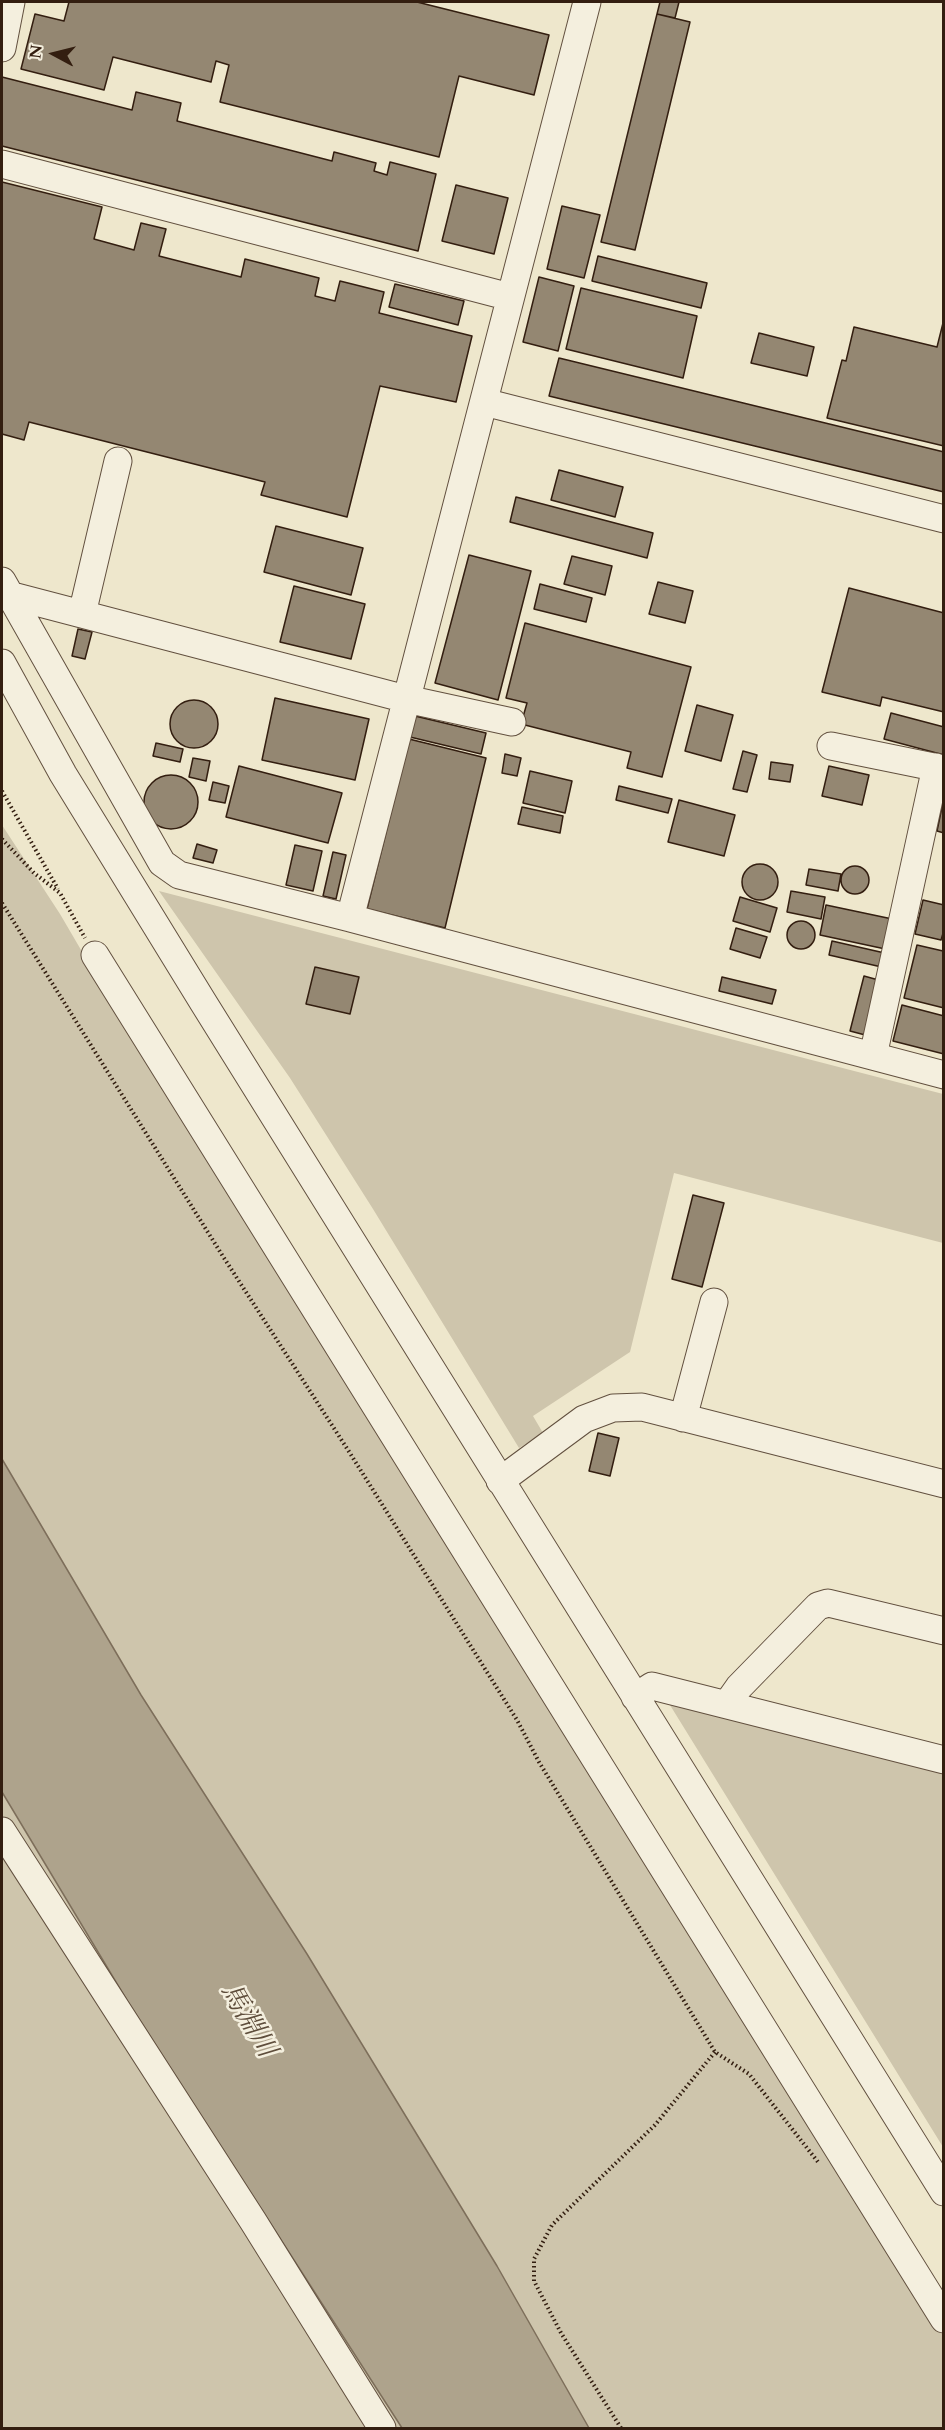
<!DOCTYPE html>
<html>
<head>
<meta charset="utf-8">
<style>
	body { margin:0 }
	#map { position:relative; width:945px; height:2430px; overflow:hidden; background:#eee7cc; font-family:Cardo,serif }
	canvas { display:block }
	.frame { position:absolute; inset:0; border:3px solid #331e10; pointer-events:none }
	.north { position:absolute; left:24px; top:24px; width:60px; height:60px; -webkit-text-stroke:4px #f4efde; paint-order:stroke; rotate:277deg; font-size:16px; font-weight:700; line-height:24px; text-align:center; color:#331e10 }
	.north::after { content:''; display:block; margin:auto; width:21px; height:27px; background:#331e10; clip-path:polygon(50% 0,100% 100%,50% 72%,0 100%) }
</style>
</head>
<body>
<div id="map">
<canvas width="945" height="2430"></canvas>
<div class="frame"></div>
<div class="north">N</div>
</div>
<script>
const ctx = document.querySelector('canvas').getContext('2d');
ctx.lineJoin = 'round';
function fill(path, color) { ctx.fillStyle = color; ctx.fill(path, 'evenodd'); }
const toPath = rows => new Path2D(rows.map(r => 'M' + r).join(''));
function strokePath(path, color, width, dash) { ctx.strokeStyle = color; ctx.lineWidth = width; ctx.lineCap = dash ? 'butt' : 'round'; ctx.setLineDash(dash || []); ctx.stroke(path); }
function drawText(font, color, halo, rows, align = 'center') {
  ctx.font = font + ' Cardo,"Noto Serif JP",serif'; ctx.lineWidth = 5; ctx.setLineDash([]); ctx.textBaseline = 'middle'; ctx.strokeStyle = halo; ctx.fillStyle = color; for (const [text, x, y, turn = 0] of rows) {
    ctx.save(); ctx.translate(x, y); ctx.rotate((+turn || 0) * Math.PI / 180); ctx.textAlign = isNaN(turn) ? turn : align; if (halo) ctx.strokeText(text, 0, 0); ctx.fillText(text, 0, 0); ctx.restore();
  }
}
fill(toPath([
	[2,825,60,914,91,967,943,2335,943,2428,589,2428,497,2266,307,1954,141,1695,2,1459],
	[159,891,943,1094,943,1243,674,1173,630,1352,533,1416,543,1433,519,1448,373,1209,290,1078],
	[665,1697,943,1770,943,2147],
	[2,1792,128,2002,402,2428,2,2428]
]), '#cec5ac');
const water = toPath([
	[2,1459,141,1695,307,1954,497,2266,589,2428,402,2428,128,2002,2,1792,2,1459]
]);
fill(water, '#aea38c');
strokePath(water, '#7d6e5a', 1.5);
const building = toPath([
	[69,2,417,2,549,35,534,95,459,76,439,157,220,102,229,65,216,61,211,82,113,57,104,90,21,69,35,14,64,21,69,2],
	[660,2,679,2,675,18,657,14,660,2],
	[657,14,690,22,635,250,601,242,657,14],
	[2,77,132,110,136,92,181,103,177,121,332,161,334,152,376,163,374,171,387,175,390,162,436,174,418,251,2,146,2,77],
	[2,182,102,207,94,239,134,250,141,223,166,229,159,256,241,277,245,259,319,278,315,296,335,301,340,281,384,292,379,313,472,336,456,402,380,386,347,517,261,495,265,482,29,422,24,440,2,434,2,182],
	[456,185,508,198,494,254,442,241,456,185],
	[562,206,600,215,584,278,547,269,562,206],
	[598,256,707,283,701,308,592,281,598,256],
	[539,277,574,286,558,351,523,342,539,277],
	[395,284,464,301,458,325,389,307,395,284],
	[581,288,697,316,683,378,566,349,581,288],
	[944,319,944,446,827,418,842,360,846,361,854,327,937,347,944,319],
	[759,333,814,347,807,376,751,363,759,333],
	[559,358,944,452,944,492,549,396,559,358],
	[559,470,623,487,615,517,551,500,559,470],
	[516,497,653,533,647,558,510,522,516,497],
	[276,526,363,548,351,595,264,572,276,526],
	[469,555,531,571,498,700,435,683,469,555],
	[572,556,612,566,605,595,564,584,572,556],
	[658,582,693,591,685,623,649,614,658,582],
	[540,584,592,598,586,622,534,609,540,584],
	[294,586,365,604,351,659,280,642,294,586],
	[849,588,944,613,944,712,882,697,880,706,822,692,849,588],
	[525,623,691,667,662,777,627,768,631,752,521,724,527,703,506,698,525,623],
	[78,629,92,632,85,659,72,656,78,629],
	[275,698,369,719,355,780,262,760,275,698],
	'170 724a24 24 0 1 1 48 0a24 24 0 1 1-48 0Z',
	[697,705,733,715,721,761,685,751,697,705],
	[891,713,944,727,944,755,884,739,891,713],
	[415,716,486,733,481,754,410,737,415,716],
	[409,739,486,758,445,928,367,909,409,739],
	[156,743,183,749,180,762,153,756,156,743],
	[743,751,757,755,747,792,733,789,743,751],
	[505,754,521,758,517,776,502,773,505,754],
	[193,758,210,761,206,781,189,777,193,758],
	[771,762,793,765,790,782,769,779,771,762],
	[239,766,342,793,328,843,226,817,239,766],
	[829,766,869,775,862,805,822,796,829,766],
	[530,771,572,781,565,813,523,803,530,771],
	'144 802a27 27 0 1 1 54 0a27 27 0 1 1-54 0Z',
	[213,782,229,786,225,803,209,800,213,782],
	[619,786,672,799,668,813,616,800,619,786],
	[679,800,735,815,724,856,668,842,679,800],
	[522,807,563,816,560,833,518,824,522,807],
	[942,807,944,808,944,833,937,831,942,807],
	[197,844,217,850,213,863,193,858,197,844],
	[295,845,322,851,313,891,286,885,295,845],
	[333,852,346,855,336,899,323,896,333,852],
	'742 882a18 18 0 1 1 36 0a18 18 0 1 1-36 0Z',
	'841 880a14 14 0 1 1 28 0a14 14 0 1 1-28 0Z',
	[809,869,841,874,838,891,806,885,809,869],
	[791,891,825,897,821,919,787,912,791,891],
	[740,897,777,908,770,932,733,921,740,897],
	[923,900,944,905,944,930,941,940,915,934,923,900],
	[826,905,897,920,890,950,820,935,826,905],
	'787 935a14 14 0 1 1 28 0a14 14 0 1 1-28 0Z',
	[736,928,767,937,760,958,730,949,736,928],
	[832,941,889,954,886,968,829,955,832,941],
	[917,945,943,951,944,948,944,1008,904,998,917,945],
	[315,967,359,977,350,1014,306,1004,315,967],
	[864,976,882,981,869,1036,850,1031,864,976],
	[722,977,776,990,772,1004,719,991,722,977],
	[902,1005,944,1016,944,1054,893,1041,902,1005],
	[693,1195,724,1203,702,1287,672,1279,693,1195],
	[598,1433,619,1438,610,1476,589,1471,598,1433]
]);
fill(building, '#948772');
strokePath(building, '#331e10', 1.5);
const minor = toPath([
	[587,2,350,918,944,1075],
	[2,48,11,2],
	[2,164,510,297],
	[484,402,944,519],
	[2,581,162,863,179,875,350,918],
	[9,595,406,699,512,722],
	[82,614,118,461],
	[2,663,63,774,203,1002,944,2192],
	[831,746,944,769],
	[95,955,944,2319],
	[873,1056,936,767],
	[683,1418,714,1302],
	[500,1481,584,1419,613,1408,642,1407,944,1484],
	[635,1697,652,1686,944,1760],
	[727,1704,739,1687,818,1606,828,1603,944,1631],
	[2,1831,253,2221,382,2428]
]);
strokePath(minor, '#62503f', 29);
strokePath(toPath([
	[2,791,58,889],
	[2,839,34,873,60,893,85,938],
	[2,903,224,1258,348,1450,517,1720,539,1762,715,2052,749,2074,818,2162],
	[621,2428,561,2333,534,2281,534,2259,552,2225,655,2125,715,2052]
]), '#331e10', 4, [1.5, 3]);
strokePath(minor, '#f4efde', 27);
drawText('italic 27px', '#5e4d3b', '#f4efde', [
	["馬淵川",247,2021,59]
]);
</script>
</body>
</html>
